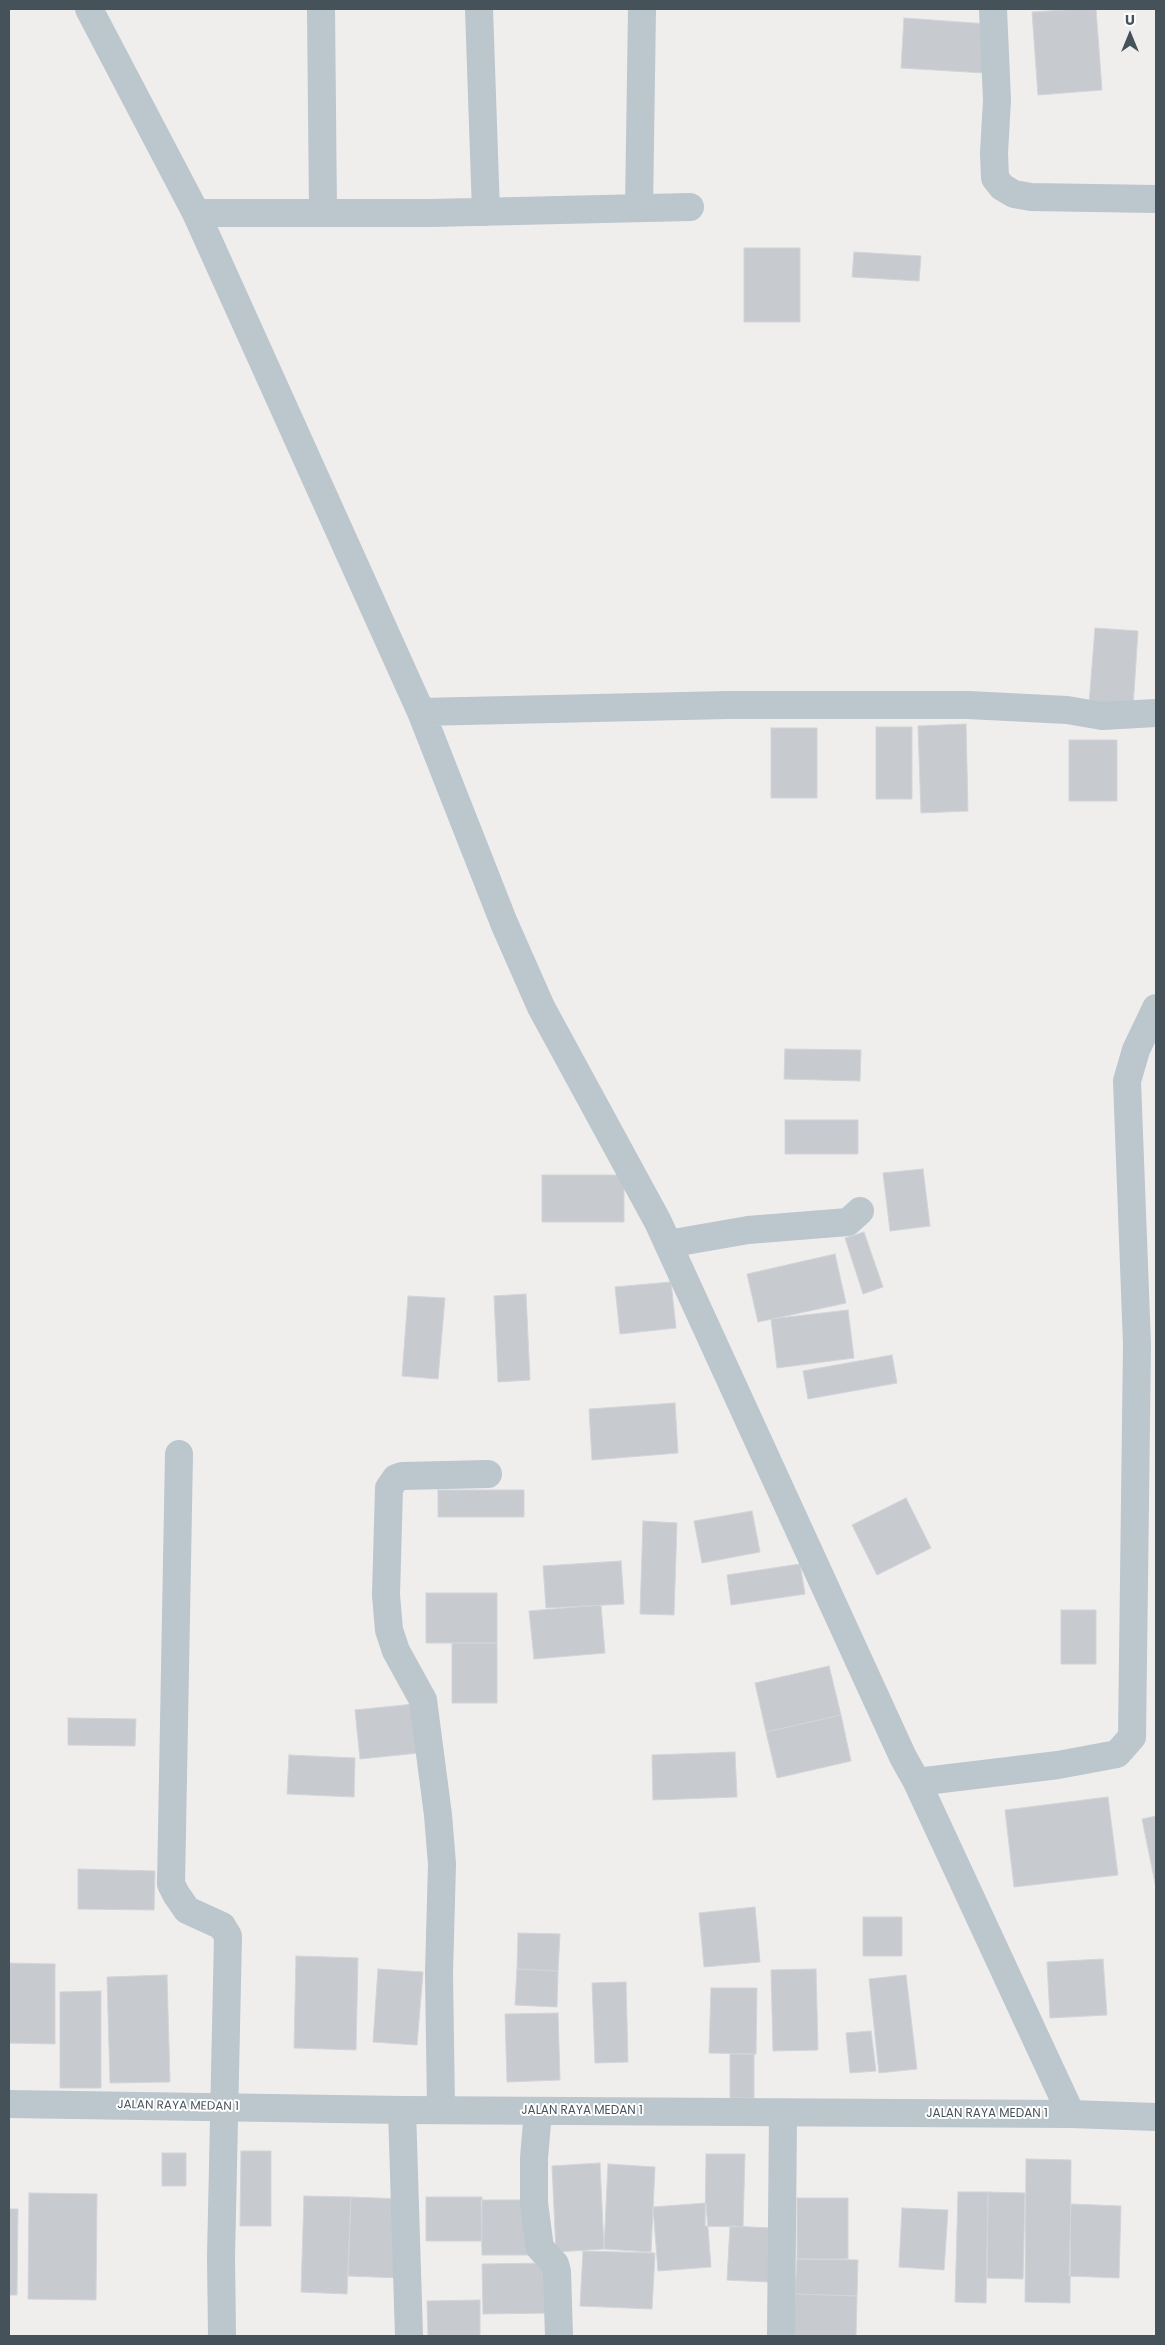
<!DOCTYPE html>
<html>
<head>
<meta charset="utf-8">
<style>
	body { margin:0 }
	#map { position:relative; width:1165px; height:2345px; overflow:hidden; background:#f0eded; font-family:Poppins,sans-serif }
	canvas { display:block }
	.frame { position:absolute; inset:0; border:10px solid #46525a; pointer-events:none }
	.north { position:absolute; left:1105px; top:10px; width:50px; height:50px; -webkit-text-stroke:4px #fff; paint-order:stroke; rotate:0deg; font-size:14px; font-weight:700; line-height:20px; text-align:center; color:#46525a }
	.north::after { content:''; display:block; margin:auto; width:18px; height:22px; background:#46525a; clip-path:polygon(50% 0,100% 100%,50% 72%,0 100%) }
</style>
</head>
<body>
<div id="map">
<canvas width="1165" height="2345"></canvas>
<div class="frame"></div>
<div class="north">U</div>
</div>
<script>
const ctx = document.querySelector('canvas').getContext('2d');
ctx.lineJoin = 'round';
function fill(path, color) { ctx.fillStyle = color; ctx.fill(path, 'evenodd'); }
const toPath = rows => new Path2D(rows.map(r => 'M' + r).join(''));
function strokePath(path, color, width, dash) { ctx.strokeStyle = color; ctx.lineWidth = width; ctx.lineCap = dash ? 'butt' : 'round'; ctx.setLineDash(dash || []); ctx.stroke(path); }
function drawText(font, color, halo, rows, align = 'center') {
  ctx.font = font + ' Poppins,sans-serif'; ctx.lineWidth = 4; ctx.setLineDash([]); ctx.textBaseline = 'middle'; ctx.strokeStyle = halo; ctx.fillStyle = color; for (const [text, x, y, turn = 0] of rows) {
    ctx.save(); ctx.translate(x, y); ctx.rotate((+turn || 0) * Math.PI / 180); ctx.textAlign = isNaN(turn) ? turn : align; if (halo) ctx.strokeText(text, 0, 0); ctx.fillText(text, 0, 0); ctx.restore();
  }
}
const building = toPath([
	[1079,9,1096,9,1102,90,1038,95,1032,12,1079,9],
	[904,18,988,24,984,73,901,68,904,18],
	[744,248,800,248,800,322,744,322,744,248],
	[854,252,921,256,919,281,852,277,854,252],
	[1095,628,1138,631,1133,707,1089,704,1095,628],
	[966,724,968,811,921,813,918,726,966,724],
	[876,727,912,727,912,799,876,799,876,727],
	[771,728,817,728,817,798,771,798,771,728],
	[1069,740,1117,740,1117,801,1069,801,1069,740],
	[785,1049,861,1050,860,1081,784,1079,785,1049],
	[785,1120,858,1120,858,1154,785,1154,785,1120],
	[923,1169,930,1226,890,1231,883,1173,923,1169],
	[542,1175,624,1175,624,1222,542,1222,542,1175],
	[864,1232,883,1287,863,1294,845,1238,864,1232],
	[835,1254,846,1303,758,1322,747,1274,835,1254],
	[671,1282,676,1328,620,1334,615,1287,671,1282],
	[526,1294,530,1380,498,1382,494,1296,526,1294],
	[408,1296,445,1298,438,1379,402,1376,408,1296],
	[848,1310,854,1358,777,1368,771,1319,848,1310],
	[892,1355,897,1383,808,1399,803,1371,892,1355],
	[675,1403,678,1453,592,1460,589,1409,675,1403],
	[438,1490,524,1490,524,1517,438,1517,438,1490],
	[906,1498,931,1548,877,1575,852,1525,906,1498],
	[752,1511,760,1552,702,1563,694,1521,752,1511],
	[643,1521,677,1523,674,1615,640,1614,643,1521],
	[621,1561,624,1604,546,1608,543,1566,621,1561],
	[800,1564,805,1594,731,1605,727,1575,800,1564],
	[426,1593,497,1593,497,1643,426,1643,426,1593],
	[601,1605,605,1653,534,1659,529,1611,601,1605],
	[1061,1610,1096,1610,1096,1664,1061,1664,1061,1610],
	[452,1643,497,1643,497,1703,452,1703,452,1643],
	[829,1666,841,1715,766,1732,755,1683,829,1666],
	[414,1704,419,1753,360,1759,355,1710,414,1704],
	[841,1715,851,1761,777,1778,766,1732,841,1715],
	[68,1718,136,1719,135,1746,68,1745,68,1718],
	[735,1752,737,1797,653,1800,652,1755,735,1752],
	[289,1755,355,1758,354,1797,287,1794,289,1755],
	[1108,1797,1118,1875,1014,1887,1005,1810,1108,1797],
	[1156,1816,1156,1888,1142,1819,1156,1816],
	[78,1869,155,1871,154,1910,78,1909,78,1869],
	[755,1907,760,1962,704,1967,699,1913,755,1907],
	[863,1917,902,1917,902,1956,863,1956,863,1917],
	[518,1933,560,1934,558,1971,517,1969,518,1933],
	[296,1956,358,1958,356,2050,294,2048,296,1956],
	[1103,1959,1107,2015,1050,2018,1047,1962,1103,1959],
	[9,1963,55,1964,55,2044,9,2043,9,1963],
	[378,1969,423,1972,417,2045,373,2042,378,1969],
	[517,1969,558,1971,557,2007,515,2005,517,1969],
	[816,1969,818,2050,773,2051,771,1970,816,1969],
	[167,1975,170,2082,110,2083,107,1977,167,1975],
	[906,1975,917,2069,879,2073,869,1979,906,1975],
	[626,1982,628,2062,595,2063,592,1983,626,1982],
	[711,1988,757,1988,756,2054,709,2053,711,1988],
	[101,1991,101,2088,60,2088,60,1992,101,1991],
	[558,2013,560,2080,507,2082,505,2014,558,2013],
	[871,2031,876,2071,850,2073,846,2033,871,2031],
	[730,2054,754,2054,754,2098,730,2098,730,2054],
	[241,2151,271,2151,271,2226,240,2226,241,2151],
	[162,2153,186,2153,186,2186,162,2186,162,2153],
	[706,2154,745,2154,743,2227,705,2226,706,2154],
	[1026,2159,1071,2160,1070,2303,1025,2302,1026,2159],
	[600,2163,604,2249,556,2252,552,2166,600,2163],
	[608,2164,655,2167,651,2252,604,2249,608,2164],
	[958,2192,988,2192,986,2303,955,2302,958,2192],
	[988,2192,1025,2193,1023,2279,987,2278,988,2192],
	[29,2193,97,2194,96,2300,28,2299,29,2193],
	[304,2196,351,2197,347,2294,301,2292,304,2196],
	[351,2197,403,2199,401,2278,348,2276,351,2197],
	[426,2197,482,2197,482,2241,426,2241,426,2197],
	[797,2198,848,2198,848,2259,797,2259,797,2198],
	[481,2200,533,2200,534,2255,482,2255,481,2200],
	[706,2203,711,2267,658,2271,653,2207,706,2203],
	[1071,2204,1121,2206,1119,2278,1069,2276,1071,2204],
	[902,2208,948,2210,944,2270,899,2267,902,2208],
	[9,2209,18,2209,17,2295,9,2295,9,2209],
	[730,2226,771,2228,769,2282,727,2280,730,2226],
	[583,2251,655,2253,652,2309,580,2306,583,2251],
	[797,2259,858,2260,857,2296,795,2294,797,2259],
	[551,2263,552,2313,483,2314,482,2264,551,2263],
	[795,2294,857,2296,856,2336,794,2336,795,2294],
	[480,2300,480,2336,428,2336,427,2301,480,2300]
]);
fill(building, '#c7cbd0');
strokePath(building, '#d1d4d9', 1);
strokePath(toPath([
	[89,9,196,213,421,712,504,923,541,1007,658,1222,903,1757,917,1782,1071,2114],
	[321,9,323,213],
	[479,9,486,212],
	[993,9,997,100,994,153,995,178,1002,187,1014,194,1031,197,1156,199],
	[639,208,642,9],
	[196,213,430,213,690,207],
	[421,712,727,705,968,705,1067,710,1102,716,1156,713],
	[668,1244,748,1230,848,1222,860,1211],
	[179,1454,171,1884,176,1894,187,1910,222,1926,228,1936,221,2257,222,2336],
	[917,1782,1058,1765,1117,1754,1132,1737,1137,1344,1127,1081,1136,1050,1156,1008],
	[441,2109,439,1973,442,1864,438,1815,423,1700,396,1651,389,1630,386,1595,389,1488,396,1478,402,1476,488,1474],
	[402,2110,409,2336],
	[538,2111,534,2158,534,2203,540,2248,555,2264,557,2272,559,2336],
	[781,2336,783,2113]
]), '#bbc6cd', 28);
strokePath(toPath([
	[9,2104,402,2110,1071,2114,1156,2117]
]), '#bbc6cd', 28);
drawText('12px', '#46525a', '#fff', [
	["JALAN RAYA MEDAN 1",178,2106,1],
	["JALAN RAYA MEDAN 1",582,2111],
	["JALAN RAYA MEDAN 1",987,2114]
]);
</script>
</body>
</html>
